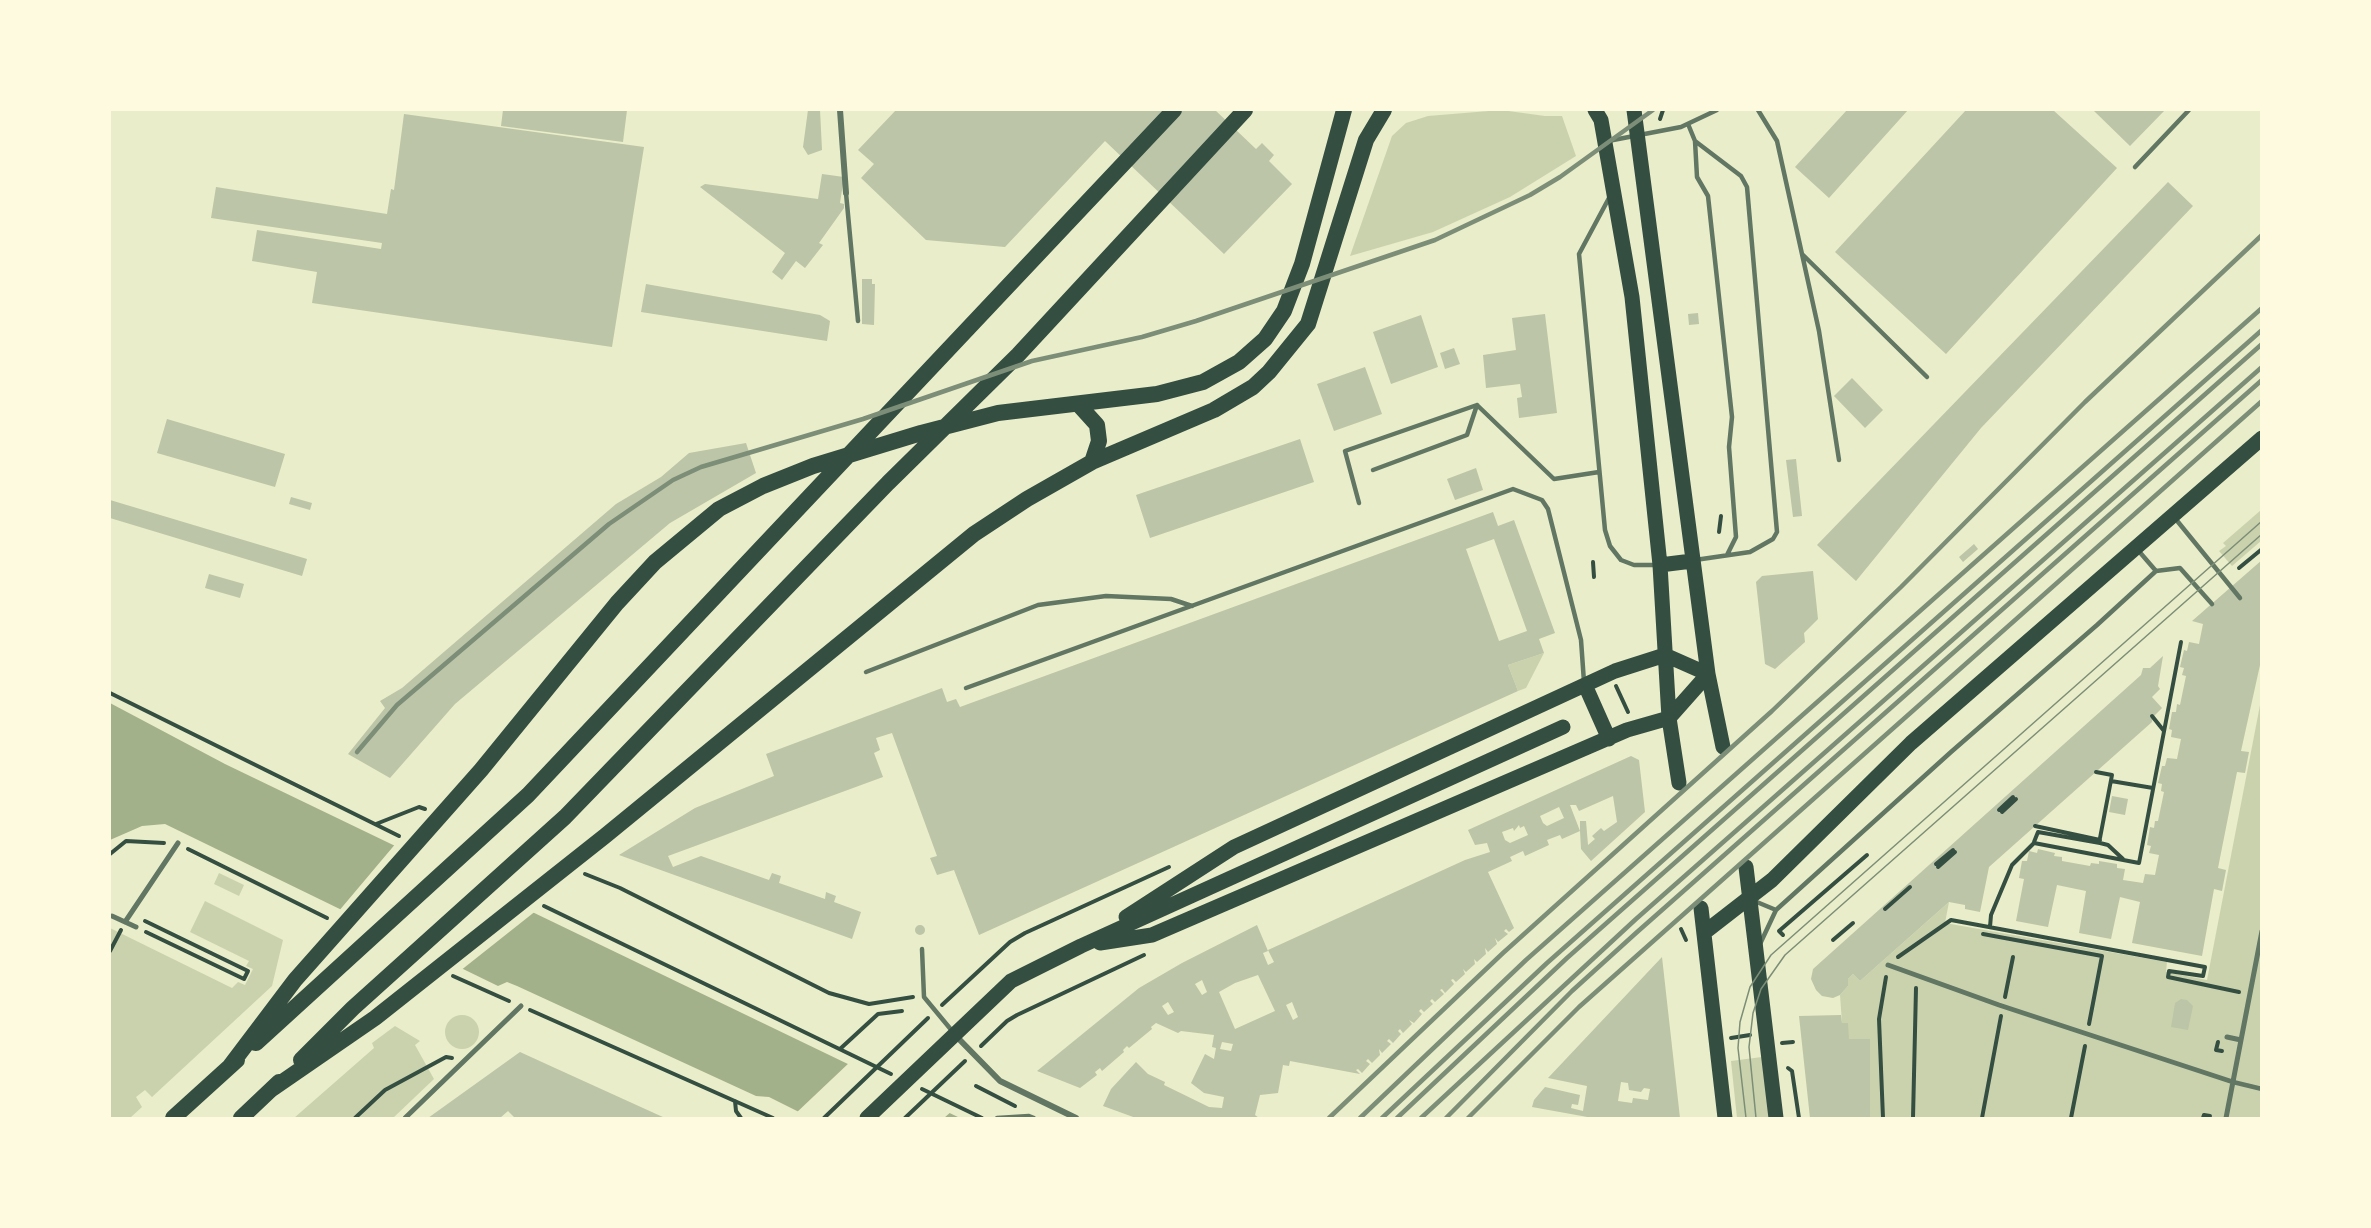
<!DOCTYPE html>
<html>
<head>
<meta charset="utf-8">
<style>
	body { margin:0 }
	#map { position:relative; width:2371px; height:1228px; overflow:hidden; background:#e9edc9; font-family:"Asap Condensed",sans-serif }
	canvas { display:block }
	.frame { position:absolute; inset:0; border:111px solid #fefae0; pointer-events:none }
</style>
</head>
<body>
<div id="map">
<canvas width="2371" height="1228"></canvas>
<div class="frame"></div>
</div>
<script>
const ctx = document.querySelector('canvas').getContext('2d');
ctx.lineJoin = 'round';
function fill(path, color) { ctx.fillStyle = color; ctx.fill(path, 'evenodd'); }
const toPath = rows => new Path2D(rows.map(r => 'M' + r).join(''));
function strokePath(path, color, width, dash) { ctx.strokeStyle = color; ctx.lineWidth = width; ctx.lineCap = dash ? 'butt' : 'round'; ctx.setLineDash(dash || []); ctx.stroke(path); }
fill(toPath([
	[1501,110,1545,116,1562,116,1576,156,1510,197,1433,232,1350,256,1392,136,1406,123,1428,116],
	[2261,510,2261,541,2232,566,2219,551,2226,546,2223,543],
	[1544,653,1526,688,1518,691,1508,665],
	[2261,700,2261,1118,1870,1118,1870,1039,1849,1039,1842,1023,1840,995,1848,986,1848,979,1853,974,1860,981,1949,902,1945,923,2167,962,2166,972,2207,980],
	[219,873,244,885,239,896,214,884],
	[205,901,283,940,272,986,152,1097,145,1090,136,1097,142,1107,130,1118,110,1118,110,928,232,988,238,982,245,985,253,969,246,966,249,961,190,932],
	'445 1032a17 17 0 1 1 34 0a17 17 0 1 1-34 0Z',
	[395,1026,420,1041,415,1045,434,1079,393,1118,294,1118,374,1048,372,1043],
	[1762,1057,1769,1118,1737,1118,1731,1061]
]), '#cad2ad');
fill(toPath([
	[110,703,225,764,960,1118,811,1118,769,1097,756,1096,517,986,507,982,498,986,165,824,142,826,110,840]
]), '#a3b18a');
fill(toPath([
	[397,842,537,910,460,971,338,912],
	[850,1062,952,1111,944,1118,804,1118,795,1114]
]), '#e9edc9');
fill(toPath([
	[503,110,627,110,623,142,501,126],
	[808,110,820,110,822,150,808,155,803,147],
	[896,110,1215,110,1256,149,1262,143,1274,155,1269,161,1292,184,1224,254,1105,141,1005,247,926,240,861,178,874,164,858,150],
	[1847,110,1908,110,1829,198,1795,167],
	[1966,110,2053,110,2117,168,1946,354,1835,252],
	[2093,110,2165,110,2130,146],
	[404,114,644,147,612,347,312,303,317,272,252,261,257,230,381,249,382,243,211,218,216,187,387,214,391,189,394,190],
	[822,174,844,177,840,203,844,204,844,208,819,243,823,245,805,268,796,261,782,280,772,272,785,253,700,187,705,184,818,199],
	[2168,182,2193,206,1981,428,1856,581,1817,545],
	[862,279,872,279,872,284,875,284,874,325,862,324],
	[646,284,820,315,830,321,827,341,641,312],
	[1698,313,1699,324,1689,325,1688,314],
	[1545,314,1557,413,1519,418,1517,398,1522,397,1520,384,1486,388,1483,355,1516,350,1512,318],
	[1421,315,1438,367,1391,384,1373,332],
	[1454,348,1460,364,1445,369,1440,353],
	[1365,367,1382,414,1334,431,1317,384],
	[1852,378,1883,410,1865,428,1834,396],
	[167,419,285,454,275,487,157,453],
	[1300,439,1314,482,1150,538,1136,495],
	[746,443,756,473,670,523,455,704,390,778,348,754,385,708,380,701,402,688,616,504,661,477,689,453],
	[1796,459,1802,516,1793,517,1786,460],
	[1476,468,1483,490,1455,500,1447,479],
	[291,497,312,503,310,510,289,504],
	[110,500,307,559,302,576,110,518],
	[1493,512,1498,526,1514,520,1555,633,1539,639,1544,653,1508,665,1518,691,979,935,954,870,937,875,930,858,937,856,892,733,876,738,880,750,874,753,883,777,668,856,673,867,701,856,769,880,772,873,781,876,779,883,825,899,826,892,836,896,834,902,861,912,852,939,619,855,695,808,774,776,766,754,942,688,947,702,956,699,960,707],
	[1494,539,1527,631,1499,641,1466,549],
	[1974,544,1978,549,1963,562,1959,557],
	[2262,560,2262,656,2241,751,2249,752,2245,773,2237,772,2218,868,2226,870,2222,891,2214,889,2202,956,2132,943,2140,902,2120,897,2111,939,2079,933,2086,891,2057,885,2048,927,2016,921,2024,879,2019,878,2022,861,2027,861,2029,851,2037,853,2038,849,2055,853,2054,856,2062,857,2062,861,2090,866,2091,863,2099,864,2099,861,2117,864,2117,868,2125,869,2123,880,2143,883,2145,874,2155,875,2159,855,2149,853,2151,846,2147,845,2150,827,2154,828,2155,821,2158,821,2164,792,2161,791,2162,784,2158,783,2162,766,2165,766,2167,758,2177,759,2181,739,2171,737,2172,730,2169,729,2172,712,2176,712,2177,704,2180,705,2186,676,2182,675,2184,668,2180,667,2184,650,2187,651,2189,642,2199,644,2203,624,2192,621],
	[1813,571,1818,619,1804,633,1805,642,1775,669,1765,664,1756,582,1762,576],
	[209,574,244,584,240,598,205,588],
	[2163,656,2158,686,2160,689,2152,697,2162,708,2153,717,2152,722,1989,867,1980,912,1965,909,1965,905,1949,902,1860,981,1853,974,1848,979,1848,986,1840,995,1833,998,1822,996,1816,990,1811,979,1813,969,2141,675,2143,668,2150,668],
	[1631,756,1639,760,1645,812,1591,861,1581,849,1580,831,1562,839,1560,835,1547,840,1549,845,1525,856,1523,851,1510,857,1512,861,1488,872,1514,928,1509,932,1506,929,1504,931,1508,934,1498,942,1495,938,1497,944,1488,952,1485,948,1486,954,1477,962,1474,959,1475,964,1466,972,1463,969,1465,974,1456,982,1453,979,1451,980,1454,984,1445,993,1442,989,1440,990,1444,994,1435,1002,1432,999,1430,1001,1433,1004,1424,1012,1421,1009,1419,1011,1422,1014,1414,1023,1409,1020,1412,1024,1403,1033,1400,1029,1398,1031,1401,1034,1393,1043,1389,1039,1387,1041,1391,1044,1382,1053,1379,1049,1380,1055,1372,1063,1368,1059,1366,1061,1370,1064,1362,1073,1358,1069,1356,1070,1360,1074,1290,1061,1289,1066,1283,1065,1278,1093,1260,1095,1255,1115,1259,1118,1136,1118,1103,1106,1111,1089,1136,1062,1148,1074,1165,1082,1164,1085,1209,1107,1222,1108,1224,1097,1204,1093,1191,1083,1205,1054,1214,1059,1216,1048,1212,1047,1214,1035,1181,1031,1178,1033,1156,1023,1151,1027,1152,1029,1129,1048,1127,1046,1123,1050,1124,1052,1102,1071,1100,1068,1095,1072,1097,1075,1080,1088,1037,1071,1139,988,1182,963,1257,925,1268,951,1263,953,1268,965,1274,962,1268,950,1465,860,1490,852,1487,843,1475,845,1468,830],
	[1613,796,1617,822,1604,831,1601,828,1592,836,1595,839,1588,845,1586,821,1580,821,1580,831,1570,805,1576,805,1579,811],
	[1559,807,1564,818,1547,826,1543,823,1540,816],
	[1519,825,1520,828,1524,826,1528,835,1510,843,1505,840,1502,832,1513,828,1514,831],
	[1258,975,1275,1011,1235,1029,1219,992,1235,983],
	[1202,980,1207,992,1202,995,1195,984],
	[1168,1002,1174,1012,1168,1015,1162,1006],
	[1292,1002,1298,1017,1293,1020,1286,1005],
	[1222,1042,1233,1044,1231,1051,1220,1049],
	[2112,796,2128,799,2125,815,2109,812],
	'915 930a5 5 0 1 1 10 0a5 5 0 1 1-10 0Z',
	[1662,957,1680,1118,1593,1118,1532,1107,1534,1100,1545,1087,1580,1095,1578,1105,1572,1104,1571,1108,1583,1111,1587,1086,1548,1078],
	[1621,1082,1628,1083,1629,1090,1641,1092,1644,1088,1650,1089,1648,1100,1633,1098,1632,1103,1618,1101],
	[2181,999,2187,1000,2193,1006,2188,1030,2171,1027,2175,1003],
	[1841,1015,1842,1023,1848,1023,1849,1039,1870,1039,1870,1118,1810,1118,1799,1016],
	[520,1052,555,1068,665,1118,515,1118,508,1111,500,1118,428,1118]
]), '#bcc5a7');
strokePath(toPath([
	[1660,119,1663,110],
	[1719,532,1721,516],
	[1593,562,1594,577],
	[2239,568,2262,549],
	[1616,686,1628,712],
	[110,693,399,836],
	[2152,716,2164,731],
	[2096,772,2112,775,2100,838],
	[2111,781,2153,788],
	[1999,810,2013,797],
	[2002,812,2016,799],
	[376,824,419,807,425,809],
	[2035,826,2100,840],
	[2034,842,2038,832,2100,843,2108,845,2123,859],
	[188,849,327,918],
	[110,854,126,841,164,843],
	[1936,864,1953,850],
	[1938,867,1955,852],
	[585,874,620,888,829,993,869,1004,913,997],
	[544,906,891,1074],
	[1885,909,1910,887],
	[145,921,248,971,244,979,146,932],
	[1990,927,1991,915,2012,865,2034,843,2139,863,2181,642],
	[1681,929,1686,940],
	[1983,934,2102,956,2089,1024],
	[1783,935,1779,931,1867,855],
	[1833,940,1853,923],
	[110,951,121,930],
	[1898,957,1951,920,2205,967,2203,976,2169,971,2168,977,2239,992],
	[453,976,509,1001],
	[2005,997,2013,957],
	[942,1005,1010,942,1025,933,1169,867],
	[530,1010,773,1118],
	[1731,1038,1750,1035],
	[2218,1042,2216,1050,2222,1051],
	[1782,1043,1793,1042],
	[981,1046,1007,1021,1017,1015,1144,955],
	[840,1049,878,1014,902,1011],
	[1788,1068,1792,1071,1799,1118],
	[976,1086,1015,1106],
	[922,1089,982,1118],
	[735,1101,736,1111,741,1118],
	[355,1118,385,1090,446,1057,452,1058],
	[824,1118,928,1018],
	[905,1118,965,1061],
	[1883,1118,1879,1019,1886,977],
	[1913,1118,1916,988],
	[1982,1118,2001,1016],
	[2071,1118,2085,1046],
	[2203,1118,2204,1115,2210,1116]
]), '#344e41', 4);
strokePath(toPath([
	[1758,110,1777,141,1819,331,1839,460],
	[1688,124,1695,141,1741,176,1747,187,1777,532,1773,539,1750,552,1695,560],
	[1608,141,1681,127,1717,110],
	[1695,141,1697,177,1708,196,1732,417,1729,447,1736,537,1727,555],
	[2135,167,2189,110],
	[846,193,858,321],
	[1609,198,1579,254,1605,530,1610,546,1621,560,1634,565,1659,565],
	[1802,254,1927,377],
	[1373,470,1467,435,1477,405],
	[1359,503,1345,451,1477,405,1554,479,1599,472],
	[2174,517,2240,598],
	[2156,571,2180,568,2212,604],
	[866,672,1038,605,1106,596,1171,599,1192,606],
	[966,688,1513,489,1542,500,1548,509,1581,640,1584,682],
	[1752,900,1776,910,1951,752,2097,625,2156,571,2137,549],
	[1760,944,1776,910],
	[922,949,924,997,953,1032],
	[2233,1082,2262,1089],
	[997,1118,1029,1116,1034,1118]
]), '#617663', 4.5);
strokePath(toPath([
	[112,916,136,927],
	[125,922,178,843],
	[1888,965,1999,1005,2233,1082],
	[2227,1037,2241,1040],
	[405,1118,521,1006],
	[2226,1118,2262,931]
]), '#617663', 5);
strokePath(toPath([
	[840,110,846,193],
	[955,1035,1000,1081,1076,1118]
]), '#617663', 6);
strokePath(toPath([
	[1595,110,1601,120,1632,297,1660,565,1669,718,1679,783],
	[1634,110,1708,674,1723,747],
	[1660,565,1692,561],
	[1585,685,1609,739],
	[1746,867,1776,1118],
	[1701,908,1725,1118],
	[1126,917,1234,847,1615,671,1665,655,1708,674],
	[1705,932,1772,880,1911,743,2262,438],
	[1100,943,1152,935,1627,730,1669,718,1708,674],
	[867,1118,1011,981,1081,946,1563,727]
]), '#344e41', 15);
strokePath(toPath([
	[1078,404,1097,425,1099,441,1092,462],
	[256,1043,528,795,1174,110],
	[301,1060,353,1008,565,817,888,483,1018,355,1245,110],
	[230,1066,295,980,481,770,617,603,655,562,719,509,763,486,813,466,921,433,998,413,1157,394,1203,382,1239,362,1265,339,1284,311,1302,264,1344,110],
	[272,1089,375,1018,605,836,974,534,1027,499,1092,462,1214,410,1253,387,1269,372,1308,324,1366,140,1384,110],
	[173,1118,237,1060],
	[241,1118,279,1082]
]), '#344e41', 16);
strokePath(toPath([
	[1746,1118,1738,1048,1740,1022,1750,987,1771,955,2262,521],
	[1756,1118,1749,1047,1753,1013,1761,989,1785,955,2262,534]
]), '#7c8e77', 1.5);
strokePath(toPath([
	[357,752,397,705,609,524,673,480,701,467,863,419,1032,361,1142,337,1196,321,1435,240,1530,195,1560,177,1653,110],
	[1329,1118,1503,953,1772,711,1901,587,2085,402,2262,235],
	[1360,1118,1526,960,2262,308],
	[1382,1118,1547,963,2262,330],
	[1397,1118,1567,958,2262,344],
	[1421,1118,1636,919,2262,367],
	[1446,1118,1572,991,1636,933,2262,380],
	[1468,1118,1579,1007,2262,401]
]), '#7c8e77', 4.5);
</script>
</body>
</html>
